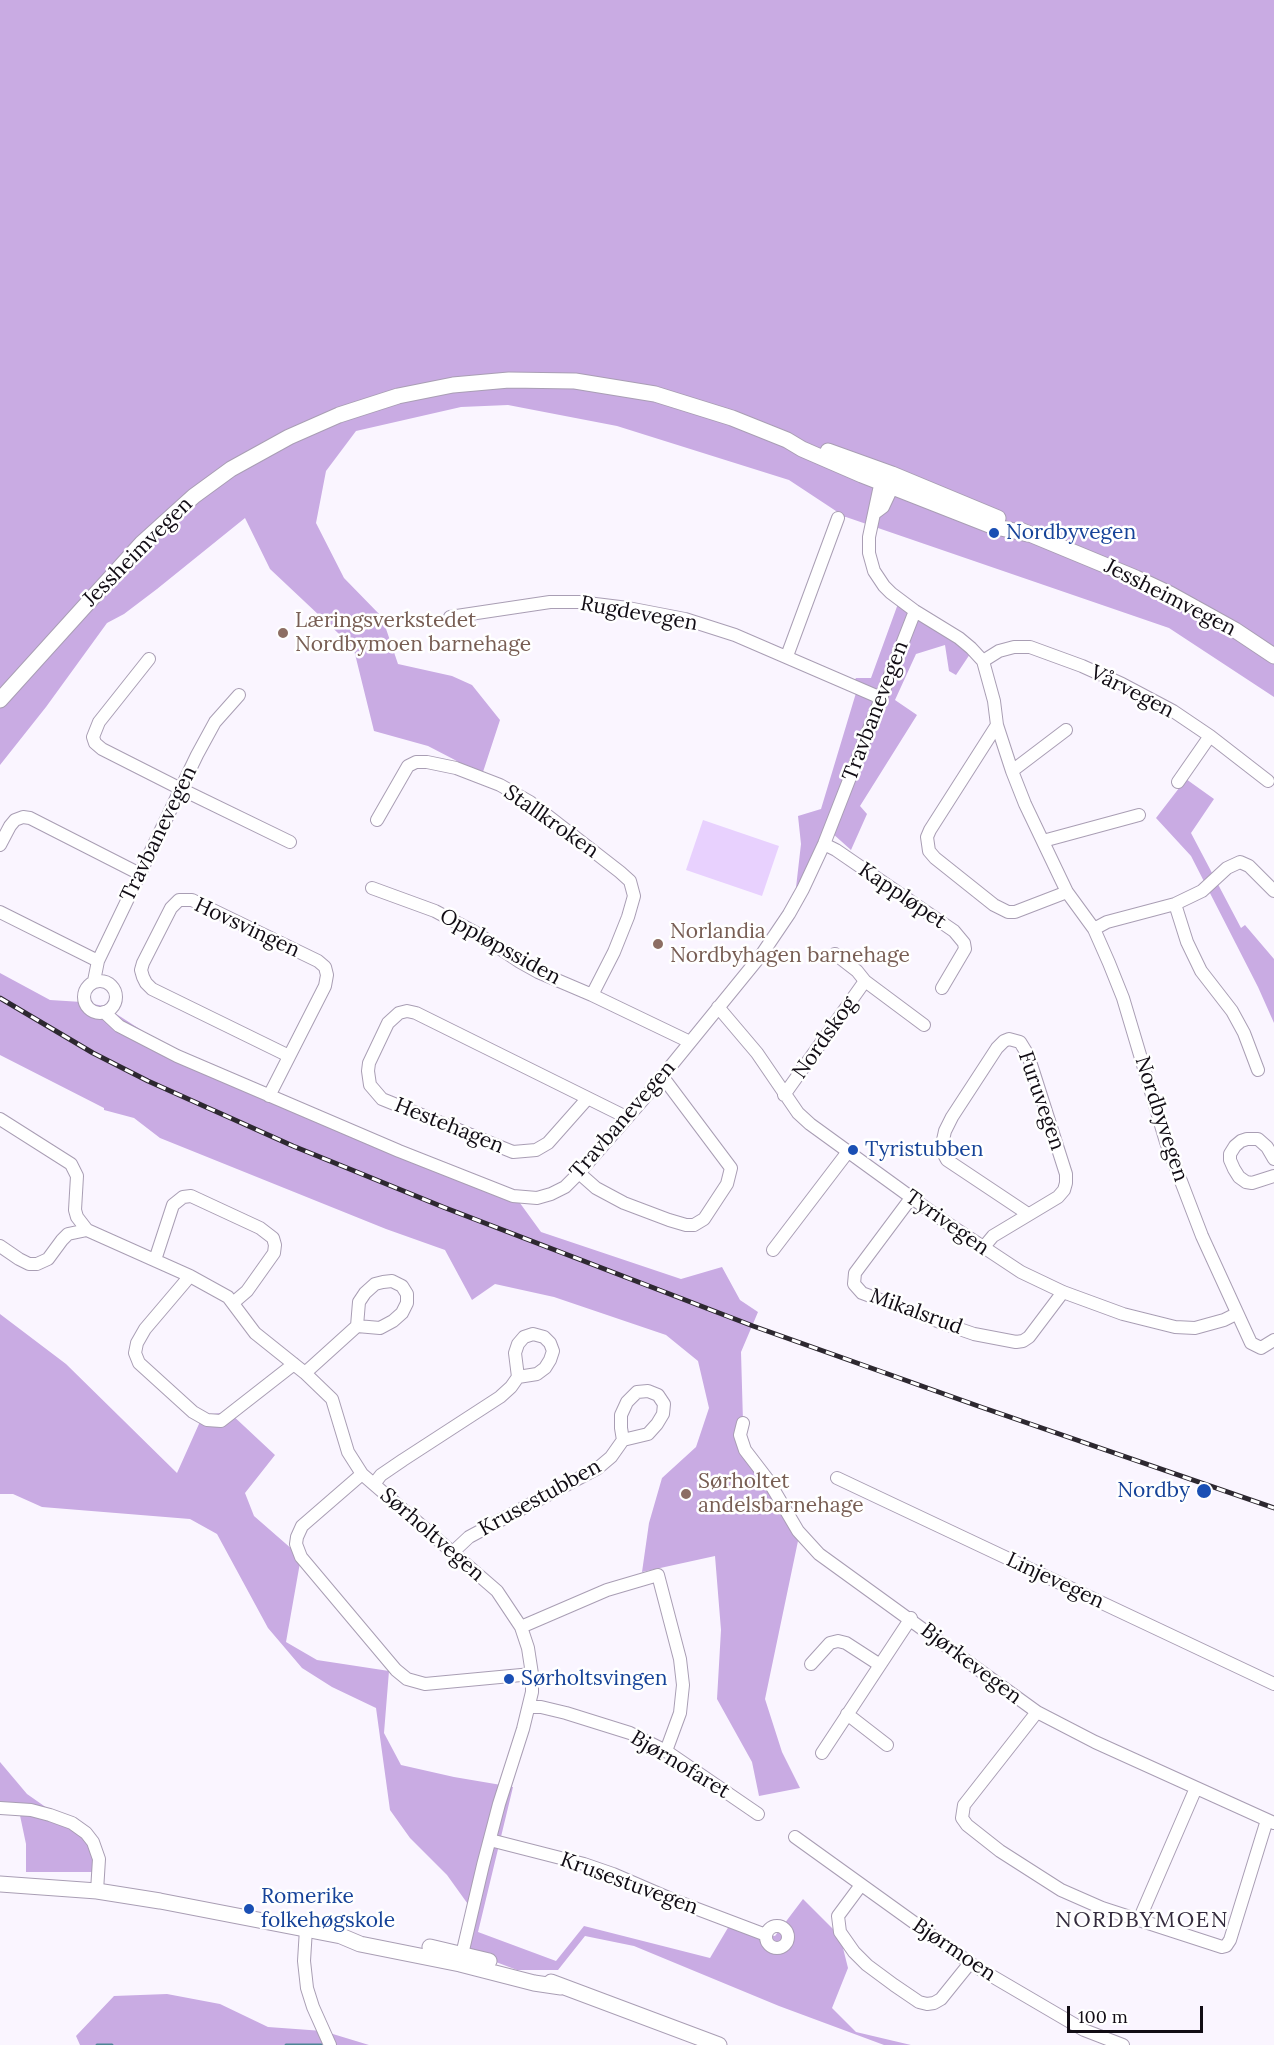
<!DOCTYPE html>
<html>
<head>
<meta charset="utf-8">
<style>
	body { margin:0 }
	#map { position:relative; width:1274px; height:2045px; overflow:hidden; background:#faf5ff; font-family:Lora,serif }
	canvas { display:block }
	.scale { position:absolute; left:1067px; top:2006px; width:136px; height:27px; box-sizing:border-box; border:3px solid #110c14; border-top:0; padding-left:8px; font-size:18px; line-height:21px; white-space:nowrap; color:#110c14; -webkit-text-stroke:4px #fff; paint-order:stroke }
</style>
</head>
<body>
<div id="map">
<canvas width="1274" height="2045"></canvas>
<div class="scale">100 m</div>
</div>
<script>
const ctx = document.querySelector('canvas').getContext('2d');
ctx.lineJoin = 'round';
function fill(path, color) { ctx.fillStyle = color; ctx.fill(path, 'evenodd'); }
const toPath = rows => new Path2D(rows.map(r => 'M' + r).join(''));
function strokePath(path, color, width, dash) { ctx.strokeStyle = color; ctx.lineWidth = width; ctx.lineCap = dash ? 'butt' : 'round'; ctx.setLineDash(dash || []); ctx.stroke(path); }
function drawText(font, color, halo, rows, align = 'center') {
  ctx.font = font + ' Lora,serif'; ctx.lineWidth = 5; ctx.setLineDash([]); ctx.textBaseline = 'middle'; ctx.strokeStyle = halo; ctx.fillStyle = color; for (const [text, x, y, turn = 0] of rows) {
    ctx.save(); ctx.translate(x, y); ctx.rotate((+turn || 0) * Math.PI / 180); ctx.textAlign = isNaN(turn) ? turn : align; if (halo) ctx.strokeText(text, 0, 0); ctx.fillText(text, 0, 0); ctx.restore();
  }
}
fill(toPath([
	[703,820,779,846,762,896,686,870]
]), '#e8d1fe');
fill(toPath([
	[0,0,1274,0,1274,697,1169,628,846,517,838,517,839,513,789,480,617,426,508,405,461,407,356,431,326,471,316,523,344,578,382,617,398,664,452,676,472,685,500,720,481,778,455,760,428,746,374,731,354,650,338,633,270,569,245,518,157,589,124,614,107,623,46,707,0,765],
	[899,601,958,632,970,654,956,675,949,671,945,645,916,654,895,700,917,715,860,806,867,814,851,850,832,833,794,905,801,844,798,816,821,809,859,683,854,681,856,678,871,678],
	[1186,779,1214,799,1191,833,1241,928,1245,925,1274,959,1274,1023,1258,987,1191,856,1156,818],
	[0,973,50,1000,82,1002,104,1006,169,1048,366,1142,468,1185,517,1199,541,1232,681,1279,722,1267,740,1300,758,1312,741,1352,743,1422,752,1453,784,1497,798,1541,765,1699,782,1752,800,1788,759,1796,752,1762,717,1699,721,1630,715,1556,642,1572,649,1523,662,1478,696,1447,709,1408,698,1361,666,1335,554,1297,495,1284,472,1300,445,1250,386,1229,160,1138,134,1118,104,1110,104,1108,0,1055],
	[0,1314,66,1364,177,1473,203,1415,229,1412,275,1455,245,1493,254,1516,301,1557,286,1642,317,1660,389,1671,384,1733,401,1765,454,1777,513,1787,478,1932,556,1961,584,1926,710,1958,729,1926,775,1936,803,1899,840,1936,848,1968,832,2008,856,2032,911,2045,884,2045,779,2006,634,1946,585,1936,558,1970,517,1970,467,1951,470,1907,447,1875,410,1838,390,1810,376,1708,332,1687,302,1668,268,1628,217,1534,190,1519,42,1507,13,1494,0,1494],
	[0,1762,27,1794,67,1822,95,1848,96,1872,26,1872,26,1844,18,1806,0,1804],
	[167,1994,220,2004,268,2027,323,2031,369,2045,80,2045,76,2036,114,1996]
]), '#c9abe3');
strokePath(toPath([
	[97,2045,112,2045],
	[286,2045,326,2045]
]), '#4f8697', 3);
const minor = toPath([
	[888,478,879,490,869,537,869,553,874,571,884,586,891,593,915,611,959,638,971,648,983,661,994,701,997,725,1012,771,1025,804,1067,892,1094,929,1109,963,1123,998,1166,1142,1202,1236,1251,1343,1261,1348,1274,1340],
	[875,513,883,507,890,492,892,478],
	[450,617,550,602,579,602,628,608,685,619,735,635,881,698],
	[787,656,838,518],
	[149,659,99,722,93,737,95,743,102,749,181,789,290,842],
	[983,661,999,651,1014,647,1030,647,1082,666,1122,684,1173,711,1210,736,1268,781],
	[997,725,930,830,927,837,929,851,935,858,994,905,1008,912,1015,912,1067,892],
	[1012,771,1066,730],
	[1178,782,1210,736],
	[377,820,408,766,416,762,427,762,456,768,500,785,530,802,620,872,630,881,634,896,628,917,614,952,592,995],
	[1043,841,1139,815],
	[824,844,836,850,954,931,964,943,965,949,942,988],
	[0,845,10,826,15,820,23,817,30,818,140,874],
	[372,888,435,911,478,934,520,962,538,972,592,995,690,1042],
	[1175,904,1187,942,1201,971,1232,1011,1244,1033,1258,1070],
	[0,912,98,961],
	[1094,929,1107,922,1175,904,1202,891,1227,868,1240,862,1249,866,1274,891],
	[835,954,857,971,865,981,924,1025],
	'84 997a16 16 0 1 1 32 0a16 16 0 1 1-32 0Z',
	[94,981,98,961,197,755,215,722,239,695],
	[718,1007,757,1053,798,1113,810,1124,941,1219,1021,1272,1063,1292,1123,1314,1175,1327,1195,1328,1224,1320,1236,1314],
	[104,1012,119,1026,177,1056,399,1151,513,1196,537,1198,551,1194,565,1187,579,1173,648,1094,762,954,789,914,803,889,824,844,915,611],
	[784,1095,865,981],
	[269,1096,325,986,327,975,325,967,318,961,192,900,179,900,171,908,143,963,141,970,143,977,146,983,152,989,289,1056],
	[587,1099,548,1143,536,1150,513,1152,382,1099,370,1085,368,1071,369,1063,388,1023,399,1013,407,1011,416,1013,626,1117],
	[0,1119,71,1164,77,1176,75,1210,77,1217,87,1230,190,1276,228,1297,255,1333,305,1373,332,1399,348,1452,362,1474,497,1591,521,1627,528,1648,532,1674,532,1692,523,1729,499,1804,483,1865,460,1963],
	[1274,1159,1267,1147,1258,1139,1247,1139,1241,1141,1235,1146,1230,1154,1230,1160,1234,1169,1239,1177,1246,1182,1252,1183,1274,1176],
	[579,1173,596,1188,624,1203,669,1220,686,1225,694,1225,704,1219,727,1184,731,1168,662,1076],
	[911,1198,855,1273,854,1284,862,1293,945,1324,974,1334,1016,1342,1023,1341,1029,1337,1063,1292],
	[0,1246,19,1259,29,1264,37,1264,48,1259,62,1240,68,1234,87,1230],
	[983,1248,993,1236,1058,1197,1064,1190,1066,1183,1066,1174,1028,1055,1020,1042,1009,1039,1004,1041,997,1048,952,1117,945,1131,941,1149,947,1160,1028,1214],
	[773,1250,847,1153],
	[155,1260,173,1205,183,1197,191,1196,260,1228,273,1238,275,1245,274,1253,247,1291,233,1303],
	[190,1276,145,1329,137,1343,135,1353,139,1363,193,1412,207,1420,221,1421,294,1364],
	[305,1373,357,1326,380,1328,393,1321,402,1313,407,1303,407,1294,402,1286,392,1281,383,1282,375,1284,365,1293,359,1302,357,1326],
	[743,1423,740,1435,745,1450,768,1480,798,1531,819,1554,1037,1712,1095,1742,1274,1823],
	[362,1474,302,1526,297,1537,296,1544,301,1557,396,1670,407,1679,425,1684,532,1674],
	[837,1478,1274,1684],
	[374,1484,381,1475,403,1460,500,1397,511,1387,518,1377,537,1374,545,1368,550,1360,553,1351,550,1343,544,1337,533,1334,524,1337,518,1344,515,1353,518,1377],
	[453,1552,469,1537,598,1468,611,1457,623,1440,648,1434,657,1424,663,1414,664,1404,658,1395,648,1391,637,1392,627,1402,621,1415,621,1428,623,1440],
	[521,1627,607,1590,658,1575,680,1659,683,1685,680,1713,666,1751],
	[811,1664,830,1643,838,1641,846,1643,880,1665],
	[529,1707,541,1707,566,1713,630,1733,666,1751,758,1814],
	[1037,1712,964,1805,962,1818,967,1825,1000,1851,1061,1890,1102,1908,1222,1947,1226,1946,1230,1940,1267,1820],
	[847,1714,887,1745],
	[822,1753,911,1618],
	[0,1808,31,1810,50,1815,72,1823,86,1833,93,1842,99,1859,97,1891],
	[795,1837,973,1965,1084,2030,1123,2045],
	[490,1840,584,1864,613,1874,671,1899,766,1935],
	[861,1885,838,1916,840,1932,854,1952,867,1965,894,1985,919,2002,927,2004,934,2003,941,1999,970,1963],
	[1139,1920,1196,1788],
	'766 1937a11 11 0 1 1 22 0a11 11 0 1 1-22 0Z',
	[306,1929,304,1961,307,1988,313,2007,330,2045]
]);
const major = toPath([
	[828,451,892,474,998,518],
	[1020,530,1136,578,1170,594,1235,630,1274,656],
	[0,700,142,543,194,496,231,469,289,437,339,415,398,396,453,385,509,380,575,381,655,394,732,418,787,440,802,449,862,475,992,526,1028,534],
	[0,1884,97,1891,160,1901,341,1936,360,1944,460,1964,534,1983,561,1987],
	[430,1947,489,1961],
	[551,1982,719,2045]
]);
strokePath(minor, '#a99eb4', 14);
strokePath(major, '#a99eb4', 17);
strokePath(minor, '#fff', 12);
strokePath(major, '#fff', 15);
const rail = toPath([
	[0,998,93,1053,148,1081,293,1146,443,1207,753,1326,978,1406,1274,1508]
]);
strokePath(rail, '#2d2830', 5);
strokePath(rail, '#fff', 3, [9]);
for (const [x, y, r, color] of [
	[994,533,6,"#1a4fb4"],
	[283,633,6,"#8d6e63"],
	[658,944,6,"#8d6e63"],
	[853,1150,6,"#1a4fb4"],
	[1204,1491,8,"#1a4fb4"],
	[686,1494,6,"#8d6e63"],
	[509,1679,6,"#1a4fb4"],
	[249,1909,6,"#1a4fb4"]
]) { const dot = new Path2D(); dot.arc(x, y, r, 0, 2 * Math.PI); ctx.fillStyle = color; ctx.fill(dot); strokePath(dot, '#fff', 2); }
drawText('21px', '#164399', '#fff', [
	["Nordbyvegen",1006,533],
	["Tyristubben",865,1150],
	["Nordby",1190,1491,"right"],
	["Sørholtsvingen",521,1679],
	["Romerike",261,1897],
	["folkehøgskole",261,1921]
], 'left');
drawText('21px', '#110c14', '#fff', [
	["Jessheimvegen",138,552,-45],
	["Jessheimvegen",1170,598,27],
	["Rugdevegen",639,614,10],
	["Vårvegen",1132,692,27],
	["Travbanevegen",876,711,-69],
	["Stallkroken",551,822,35],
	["Travbanevegen",159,834,-64],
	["Kappløpet",902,896,34],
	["Hovsvingen",247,928,25],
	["Oppløpssiden",500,947,29],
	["Nordskog",825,1038,-55],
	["Furuvegen",1041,1101,71],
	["Nordbyvegen",1161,1119,72],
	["Travbanevegen",623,1120,-49],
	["Hestehagen",449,1126,22],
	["Tyrivegen",947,1223,35],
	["Mikalsrud",916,1312,20],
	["Krusestubben",540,1498,-29],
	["Sørholtvegen",432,1535,41],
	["Linjevegen",1055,1581,25],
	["Bjørkevegen",971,1664,37],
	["Bjørnofaret",680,1765,31],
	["Krusestuvegen",629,1884,20],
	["Bjørmoen",954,1950,34]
]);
drawText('21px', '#785e54', '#fff', [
	["Læringsverkstedet",295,621],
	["Nordbymoen barnehage",295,645],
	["Norlandia",670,932],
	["Nordbyhagen barnehage",670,956],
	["Sørholtet",698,1482],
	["andelsbarnehage",698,1506]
], 'left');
ctx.letterSpacing = '1.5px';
drawText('22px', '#342b3d', '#fff', [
	["NORDBYMOEN",1142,1921]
]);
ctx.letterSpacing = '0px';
</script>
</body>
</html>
